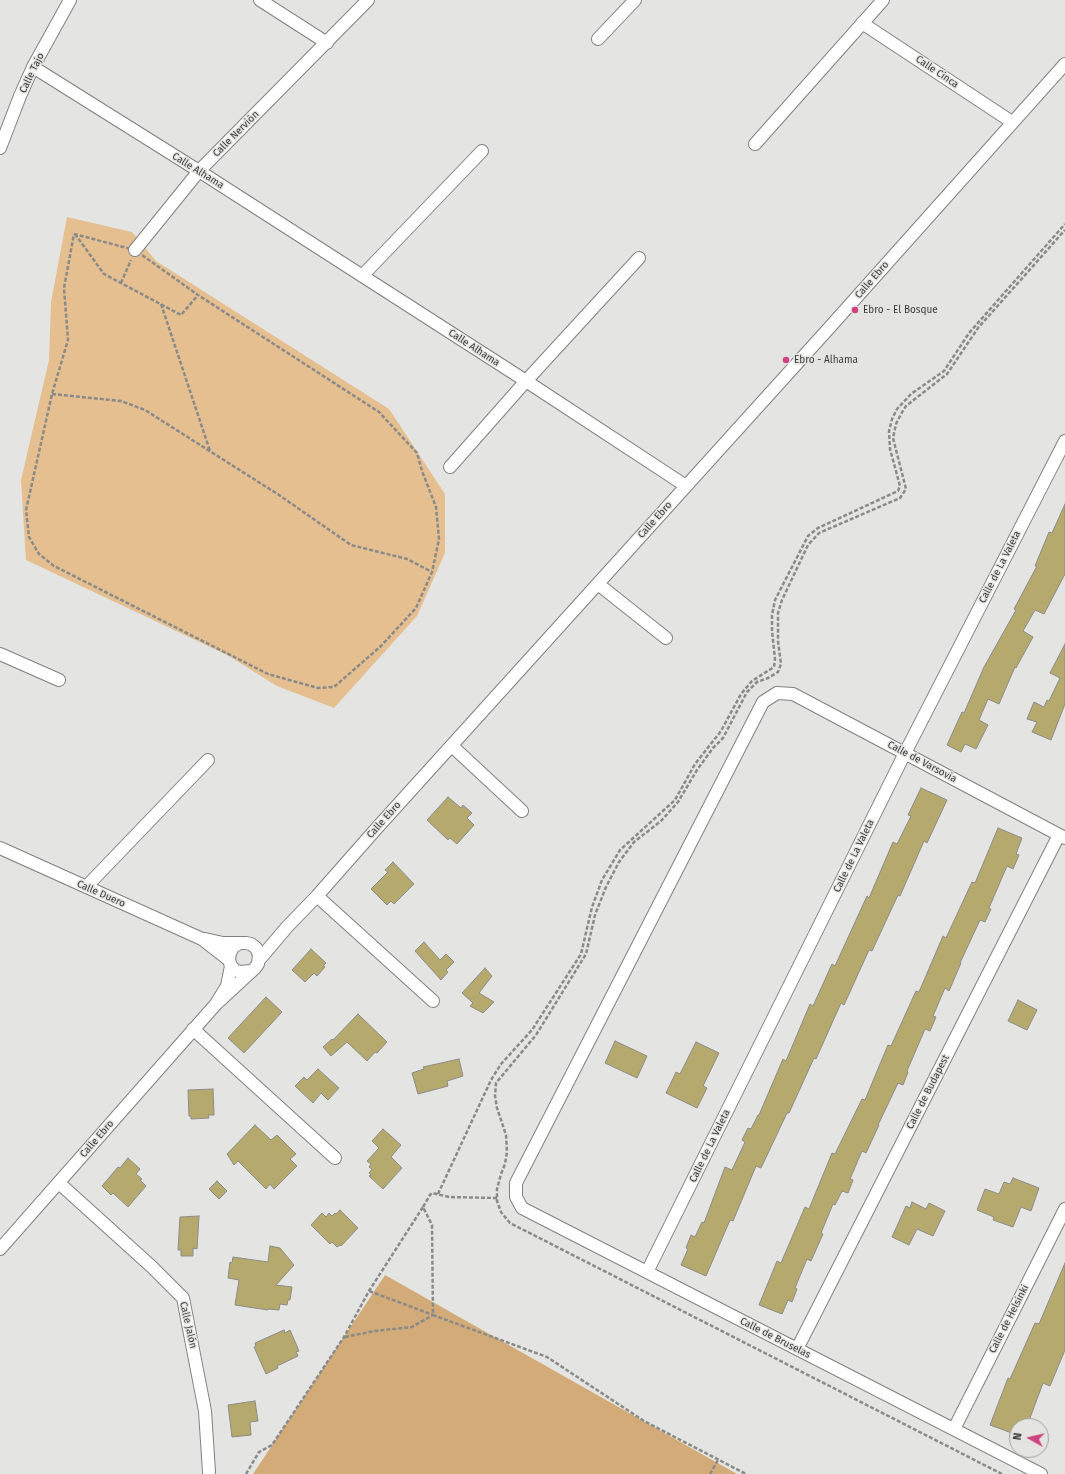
<!DOCTYPE html>
<html>
<head>
<meta charset="utf-8">
<style>
	body { margin:0 }
	#map { position:relative; width:1065px; height:1474px; overflow:hidden; background:#e4e5e2; font-family:"Fira Sans",sans-serif }
	canvas { display:block }
	.north { position:absolute; left:1009px; top:1418px; width:40px; height:40px; box-sizing:border-box; background:#e4e5e2; border:1px solid #a0a19e; border-radius:50%; rotate:278deg; font-size:11px; font-weight:700; line-height:16px; text-align:center; color:#3a3b39 }
	.north::after { content:''; display:block; margin:auto; width:14px; height:18px; background:#cd447e; clip-path:polygon(50% 0,100% 100%,50% 72%,0 100%) }
</style>
</head>
<body>
<div id="map">
<canvas width="1065" height="1474"></canvas>
<div class="north">N</div>
</div>
<script>
const ctx = document.querySelector('canvas').getContext('2d');
ctx.lineJoin = 'round';
function fill(path, color) { ctx.fillStyle = color; ctx.fill(path, 'evenodd'); }
const toPath = rows => new Path2D(rows.map(r => 'M' + r).join(''));
function strokePath(path, color, width, dash) { ctx.strokeStyle = color; ctx.lineWidth = width; ctx.lineCap = dash ? 'butt' : 'round'; ctx.setLineDash(dash || []); ctx.stroke(path); }
function drawText(font, color, halo, rows, align = 'center') {
  ctx.font = font + ' "Fira Sans",sans-serif'; ctx.lineWidth = 3; ctx.setLineDash([]); ctx.textBaseline = 'middle'; ctx.strokeStyle = halo; ctx.fillStyle = color; for (const [text, x, y, turn = 0] of rows) {
    ctx.save(); ctx.translate(x, y); ctx.rotate((+turn || 0) * Math.PI / 180); ctx.textAlign = isNaN(turn) ? turn : align; if (halo) ctx.strokeText(text, 0, 0); ctx.fillText(text, 0, 0); ctx.restore();
  }
}
fill(toPath([
	[67,217,132,232,156,261,389,409,445,494,445,553,417,616,334,708,277,686,227,655,26,560,21,480,49,360,51,302]
]), '#e5bf90');
fill(toPath([
	[385,1275,737,1474,253,1474]
]), '#d3ab79');
const building = toPath([
	[1065,504,1065,574,1044,614,1035,610,1023,631,1033,637,1016,668,1015,667,999,704,988,699,979,720,988,725,976,749,965,744,961,752,947,745,962,712,964,713,984,667,1016,610,1014,609,1037,566,1035,566,1049,532,1052,533,1065,504],
	[1065,644,1065,704,1051,740,1032,732,1037,722,1027,719,1034,702,1044,707,1047,700,1049,701,1060,678,1050,673,1065,644],
	[921,788,947,800,927,843,924,841,900,896,898,895,872,951,869,950,844,1005,841,1003,816,1059,814,1058,789,1113,787,1113,761,1168,756,1166,733,1221,730,1220,706,1276,681,1265,688,1249,686,1248,691,1235,695,1237,702,1222,704,1223,725,1167,732,1170,745,1142,742,1140,748,1128,751,1129,758,1115,759,1115,783,1059,786,1061,810,1004,813,1006,832,964,835,966,867,896,869,898,893,842,897,844,911,816,908,815,921,788],
	[448,797,461,808,463,805,472,813,467,818,474,825,457,844,450,838,448,840,427,820,448,797],
	[998,828,1022,838,1016,854,1019,855,1013,869,1007,866,989,908,991,909,985,922,980,920,960,963,961,963,949,991,945,988,933,1016,936,1017,930,1031,925,1029,907,1071,908,1072,903,1085,898,1083,878,1125,879,1125,866,1153,862,1151,850,1179,853,1180,848,1193,842,1191,835,1205,833,1204,821,1233,823,1234,811,1261,807,1259,795,1288,797,1289,792,1302,788,1300,782,1314,759,1305,777,1261,781,1263,805,1207,809,1209,832,1153,835,1154,862,1099,865,1100,888,1045,891,1046,916,991,919,992,943,936,946,938,972,882,975,883,998,828],
	[393,862,414,884,394,904,391,901,387,905,371,889,388,872,385,870,393,862],
	[424,942,440,960,446,954,454,962,446,970,448,972,441,980,415,951,424,942],
	[311,949,326,963,323,966,325,967,317,976,314,973,305,982,292,970,311,949],
	[485,968,492,976,479,993,494,1002,483,1013,470,1006,473,1003,462,993,485,968],
	[266,997,282,1012,244,1053,228,1038,266,997],
	[1018,1000,1037,1010,1027,1030,1008,1021,1018,1000],
	[358,1014,387,1042,377,1053,375,1052,367,1061,347,1042,331,1056,323,1047,332,1039,333,1040,358,1014],
	[615,1041,647,1056,637,1078,605,1063,615,1041],
	[696,1042,719,1053,703,1086,707,1088,697,1108,666,1093,676,1072,680,1074,696,1042],
	[459,1059,463,1076,447,1081,448,1086,418,1094,412,1073,424,1069,423,1067,459,1059],
	[318,1069,339,1088,328,1100,321,1093,313,1103,295,1086,304,1077,307,1080,318,1069],
	[213,1089,214,1115,208,1115,209,1118,191,1119,191,1116,189,1116,188,1090,213,1089],
	[255,1125,271,1140,277,1135,296,1154,290,1159,297,1166,274,1189,270,1184,266,1189,238,1161,234,1165,227,1154,255,1125],
	[383,1129,401,1145,391,1157,402,1168,383,1189,369,1176,371,1175,369,1173,372,1169,369,1167,371,1164,367,1161,379,1148,372,1141,383,1129],
	[128,1158,140,1169,136,1174,142,1179,140,1180,146,1186,128,1207,113,1193,111,1195,102,1186,118,1167,120,1168,128,1158],
	[1013,1178,1039,1188,1031,1211,1021,1207,1013,1227,993,1220,994,1217,977,1210,985,1189,999,1194,1004,1182,1010,1184,1013,1178],
	[217,1181,227,1191,219,1199,209,1189,217,1181],
	[912,1202,926,1209,929,1203,945,1211,933,1236,917,1229,909,1245,892,1237,906,1206,910,1208,912,1202],
	[340,1210,358,1228,341,1246,340,1245,337,1247,332,1242,330,1244,311,1225,322,1213,326,1217,329,1213,332,1216,335,1213,336,1214,340,1210],
	[199,1216,197,1249,193,1248,193,1256,181,1256,181,1250,178,1250,180,1217,199,1216],
	[270,1246,280,1248,294,1265,276,1285,292,1287,290,1300,288,1300,287,1305,280,1304,279,1310,268,1309,268,1310,235,1305,239,1280,228,1278,230,1262,232,1263,233,1257,268,1262,270,1246],
	[1065,1263,1065,1350,1050,1386,1043,1383,1027,1426,1017,1426,1017,1435,990,1425,1008,1378,1010,1379,1035,1323,1039,1324,1065,1263],
	[284,1330,285,1333,290,1330,299,1351,296,1352,298,1356,277,1366,278,1368,266,1374,254,1347,256,1346,255,1343,284,1330],
	[255,1401,258,1421,250,1422,251,1435,232,1437,228,1405,255,1401]
]);
fill(building, '#b6a96d');
strokePath(building, '#8c8b88', 1);
const street = toPath([
	[260,0,327,43],
	[862,23,1012,122],
	[598,39,635,0],
	[33,67,199,171,526,381,686,486],
	[755,144,883,0],
	[0,148,20,96,33,67,70,0],
	[135,250,199,171,368,0],
	[362,276,482,151],
	[450,467,526,381,639,258],
	[598,584,666,638],
	[0,654,59,680],
	[452,746,522,811],
	[0,848,202,939,229,960],
	[86,887,208,760],
	[317,896,433,1001],
	[205,939,223,943,240,943],
	[259,960,287,927,317,896,376,829,830,327,1065,64],
	[231,966,227,986,216,1004,255,968,258,964,259,954,256,948,251,944,246,943,240,943,233,947,230,953,229,960,231,966,235,970,240,972,251,971],
	[193,1029,335,1158],
	[59,1183,152,1267,183,1298,205,1411,209,1472],
	[0,1249,216,1004],
	[647,1272,905,753,1065,441],
	[797,1349,1059,835],
	[954,1429,1065,1209],
	[1041,1474,522,1208,516,1197,516,1183,763,702,777,693,793,694,1065,838]
]);
strokePath(street, '#81827f', 14);
strokePath(toPath([
	[74,234,135,250,198,295,379,412,417,453,422,471,436,507,439,539,432,572,416,608,381,646,334,687,318,688,268,674,54,566,39,554,29,537,26,510,52,394,68,340,64,288,74,234],
	[75,234,104,274,181,315,198,295],
	[121,283,131,260],
	[161,304,210,451],
	[52,394,121,401,145,410,279,495,351,545,407,559,432,572],
	[438,1194,491,1080,501,1064,532,1030,581,954,592,907,602,880,620,850,675,800,695,764,721,731,741,694,752,681,774,667,775,659,772,631,772,615,775,600,808,536,818,528,898,491,900,486,890,449,889,431,892,419,897,409,911,394,944,371,969,333,1065,224],
	[497,1198,449,1197,432,1193,430,1195,423,1207,432,1225,433,1315,547,1357,644,1421,746,1474],
	[345,1337,375,1331,412,1327,433,1315,369,1291],
	[246,1474,259,1452,272,1445,344,1337,369,1291,423,1207],
	[710,1474,718,1460],
	[1002,1474,510,1223,501,1212,497,1201,497,1189,501,1174,505,1164,507,1152,506,1135,497,1108,495,1096,496,1083,536,1035,586,954,595,915,606,887,619,862,634,842,661,821,678,802,697,770,713,748,723,738,747,692,757,682,768,678,778,672,781,664,778,641,778,613,782,600,808,545,819,533,900,498,906,489,893,438,896,424,901,414,906,406,947,374,978,328,1065,230]
]), '#8a8b88', 2.5, [4, 2]);
strokePath(street, '#fff', 12);
for (const [x, y, r, color] of [
	[855,310,4,"#cd447e"],
	[786,360,4,"#cd447e"]
]) { const dot = new Path2D(); dot.arc(x, y, r, 0, 2 * Math.PI); ctx.fillStyle = color; ctx.fill(dot); strokePath(dot, '#e4e5e2', 1.5); }
drawText('10px', '#3a3b39', '#e4e5e2', [
	["Calle Cinca",937,72,34],
	["Calle Tajo",32,73,-64],
	["Calle Nervión",236,134,-45],
	["Calle Alhama",198,171,32],
	["Calle Ebro",872,280,-49],
	["Calle Alhama",474,348,33],
	["Calle Ebro",655,520,-48],
	["Calle de La Valeta",1000,567,-63],
	["Calle de Varsovia",922,762,28],
	["Calle Ebro",384,820,-48],
	["Calle de La Valeta",854,856,-64],
	["Calle Duero",101,894,24],
	["Calle de Budapest",928,1092,-63],
	["Calle Ebro",97,1139,-49],
	["Calle de La Valeta",710,1146,-64],
	["Calle de Helsinki",1009,1319,-63],
	["Calle Jalón",188,1325,77],
	["Calle de Bruselas",775,1338,27]
]);
drawText('10px', '#3a3b39', '#e4e5e2', [
	["Ebro - El Bosque",863,310],
	["Ebro - Alhama",794,360]
], 'left');
</script>
</body>
</html>
